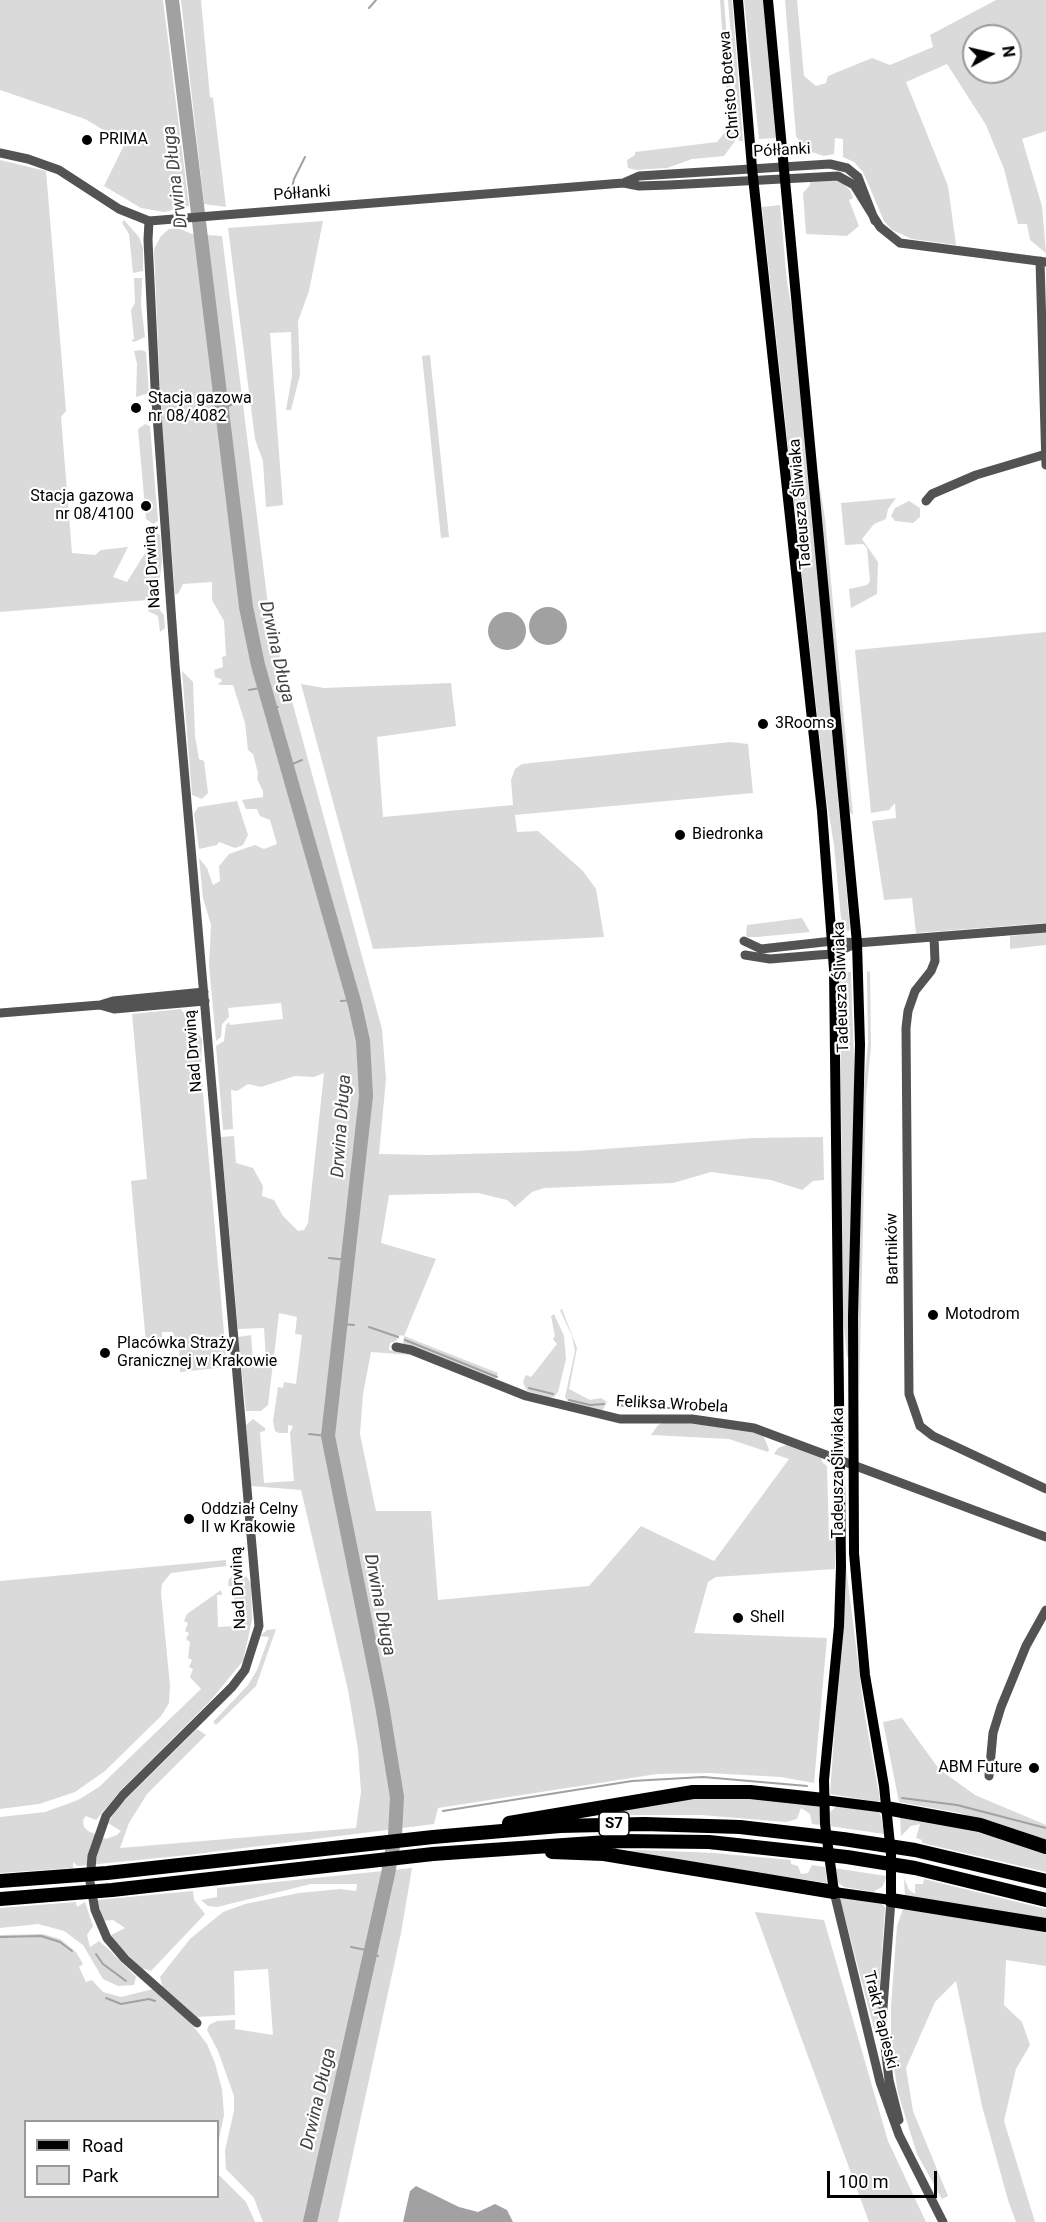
<!DOCTYPE html>
<html>
<head>
<meta charset="utf-8">
<style>
	body { margin:0 }
	#map { position:relative; width:1046px; height:2222px; overflow:hidden; background:#fff; font-family:Roboto,sans-serif }
	canvas { display:block }
	.legend { position:absolute; left:24px; top:2120px; width:195px; height:78px; box-sizing:border-box; background:#fff; border:2px solid #999; margin:0; padding:8px 10px; list-style:none; font-size:18px; color:#000 }
	.legend li { display:flex; align-items:center; gap:12px; height:30px }
	.legend b { width:30px; border:2px solid #999 }
	.north { position:absolute; left:962px; top:24px; width:60px; height:60px; box-sizing:border-box; background:#fff; border:2px solid #999; border-radius:50%; rotate:82deg; font-size:16px; font-weight:700; line-height:24px; text-align:center; color:#000 }
	.north::after { content:''; display:block; margin:auto; width:21px; height:27px; background:#000; clip-path:polygon(50% 0,100% 100%,50% 72%,0 100%) }
	.scale { position:absolute; left:827px; top:2171px; width:110px; height:27px; box-sizing:border-box; border:3px solid #000; border-top:0; padding-left:8px; font-size:18px; line-height:21px; white-space:nowrap; color:#000; -webkit-text-stroke:4px #fff; paint-order:stroke }
</style>
</head>
<body>
<div id="map">
<canvas width="1046" height="2222"></canvas>
<ul class="legend">
<li><b style="height:8px;background:#000"></b>Road</li>
<li><b style="height:16px;background:#dadada"></b>Park</li>
</ul>
<div class="north">N</div>
<div class="scale">100 m</div>
</div>
<script>
const ctx = document.querySelector('canvas').getContext('2d');
ctx.lineJoin = 'round';
function fill(path, color) { ctx.fillStyle = color; ctx.fill(path, 'evenodd'); }
const toPath = rows => new Path2D(rows.map(r => 'M' + r).join(''));
function strokePath(path, color, width, dash) { ctx.strokeStyle = color; ctx.lineWidth = width; ctx.lineCap = dash ? 'butt' : 'round'; ctx.setLineDash(dash || []); ctx.stroke(path); }
function drawText(font, color, halo, rows, align = 'center') {
  ctx.font = font + ' Roboto,sans-serif'; ctx.lineWidth = 4.5; ctx.setLineDash([]); ctx.textBaseline = 'middle'; ctx.strokeStyle = halo; ctx.fillStyle = color; for (const [text, x, y, turn = 0] of rows) {
    ctx.save(); ctx.translate(x, y); ctx.rotate((+turn || 0) * Math.PI / 180); ctx.textAlign = isNaN(turn) ? turn : align; if (halo) ctx.strokeText(text, 0, 0); ctx.fillText(text, 0, 0); ctx.restore();
  }
}
fill(toPath([
	[0,0,163,0,189,206,164,212,141,208,104,186,125,143,85,119,0,90],
	[181,0,201,0,210,97,213,98,226,207,204,204],
	[720,0,724,0,735,141,724,156,692,159,667,168,636,170,628,168,627,160,635,155,635,152,717,142,729,127],
	[728,0,732,0,743,141,739,141],
	[744,0,764,0,777,138,759,139],
	[785,0,797,0,804,76,816,86,826,83,828,76,872,58,890,65,933,47,930,35,996,0,1046,0,1046,131,1022,139,1042,206,1046,253,1030,240,1027,224,1018,224,1004,169,986,125,947,64,906,82,948,186,956,245,912,239,892,230,884,221,863,172,854,162,843,157,843,139,835,138,834,154,824,156,805,150,796,136],
	[974,36,1010,36,1010,72,974,72],
	[0,160,46,171,66,411,61,417,72,553,95,555,101,550,128,547,113,577,127,582,150,545,149,535,155,532,160,535,162,560,160,577,151,595,154,603,164,615,165,628,160,632,158,616,148,611,147,600,0,612],
	[833,179,842,182,851,192,853,198,849,200,859,226,847,236,806,234,803,193,810,185,810,181],
	[780,205,787,282,795,327,850,929,848,932,841,918,834,845,826,797,762,207],
	[124,220,139,237,143,248,143,271,133,273,129,234,122,223],
	[323,221,309,291,298,321,300,375,291,410,286,410,292,376,291,332,270,333,283,505,266,507,263,461,255,439,228,228],
	[178,228,192,234,222,236,270,621,382,1029,386,1079,379,1154,428,1155,578,1151,753,1138,823,1137,824,1180,813,1181,802,1190,771,1180,711,1172,673,1183,544,1188,532,1192,515,1207,507,1200,478,1193,389,1195,381,1243,436,1259,404,1336,498,1373,494,1381,403,1344,404,1336,400,1335,396,1341,390,1343,389,1350,411,1355,371,1352,363,1394,360,1434,376,1511,431,1511,438,1600,589,1586,641,1526,714,1561,789,1459,774,1454,778,1448,789,1444,821,1456,822,1462,827,1466,829,1537,835,1538,835,1569,716,1577,708,1582,694,1633,827,1638,814,1783,781,1777,709,1773,657,1774,438,1808,434,1824,188,1855,78,1866,73,1862,73,1868,0,1873,0,1817,45,1812,78,1800,99,1787,201,1689,190,1677,193,1669,189,1667,192,1660,188,1658,190,1642,186,1639,189,1633,185,1631,188,1623,184,1621,187,1614,221,1590,222,1595,217,1595,218,1627,235,1626,234,1586,228,1586,229,1579,234,1575,247,1577,251,1584,252,1620,243,1661,211,1700,120,1791,96,1820,86,1816,83,1820,84,1827,88,1831,106,1839,117,1835,121,1831,108,1823,119,1806,197,1729,206,1735,147,1794,129,1823,120,1848,356,1828,361,1792,358,1749,348,1690,301,1490,251,1486,246,1425,253,1419,265,1428,265,1431,260,1432,264,1483,294,1481,290,1433,293,1426,288,1425,288,1433,279,1433,275,1431,273,1421,278,1387,283,1388,284,1382,296,1384,302,1335,295,1334,297,1317,279,1313,274,1356,271,1356,273,1363,268,1405,261,1411,246,1411,238,1337,251,1335,253,1361,266,1360,264,1328,238,1329,221,1137,234,1136,236,1163,253,1168,263,1186,262,1196,274,1200,283,1216,298,1231,304,1230,308,1223,324,1073,314,1077,295,1076,261,1087,248,1084,237,1091,231,1090,233,1129,223,1130,216,1046,224,1041,226,1025,229,1022,230,1025,283,1019,281,1003,228,1008,229,1017,222,1024,221,1037,216,1041,209,965,211,925,203,898,199,858,207,868,213,885,220,881,219,866,229,854,255,845,264,849,277,844,270,820,260,816,257,809,246,809,242,800,263,797,263,791,257,779,258,773,253,754,248,750,245,723,233,685,220,685,218,683,222,682,221,679,215,677,214,670,223,667,222,657,226,656,224,621,212,600,212,582,183,584,178,594,175,594,161,415,154,249,161,236,169,229],
	[134,278,142,278,141,305,145,337,134,342,131,340,134,339,131,310,135,303],
	[142,350,146,352,149,393,136,397,137,364,134,351],
	[430,355,449,537,441,538,422,356],
	[145,424,150,426,158,521,153,524,146,519,138,429],
	[816,464,825,518,853,815,849,811],
	[896,498,888,509,886,519,874,524,862,539,878,562,877,594,851,608,849,589,867,585,870,581,867,548,863,544,845,545,841,503],
	[909,501,920,508,920,517,913,523,895,521,891,516,895,508],
	[1046,632,1046,923,916,933,912,898,884,900,872,821,896,818,895,803,889,810,871,813,855,650],
	[182,671,193,682,195,736,199,759,204,761,208,793,202,799,192,795],
	[451,683,456,726,377,737,383,817,513,805,511,780,515,769,522,764,730,742,748,744,753,793,515,815,517,832,538,831,583,871,596,889,604,937,373,949,301,684,324,688],
	[237,801,248,835,243,845,235,848,219,842,217,845,199,849,194,814,198,807],
	[802,918,810,932,757,937,747,937,746,934,747,925],
	[1046,932,1046,945,1010,949,1010,936],
	[867,971,870,972,871,1048,866,1096,859,1399,857,1298,863,1096,868,1043],
	[840,972,851,972,855,1093,849,1357,847,1357,843,1315],
	[181,1009,202,1039,201,1070,226,1356,224,1363,217,1368,180,1372,179,1340,174,1339,173,1332,162,1332,162,1340,146,1343,131,1181,147,1179,132,1014],
	[562,1309,577,1348,569,1389,590,1400,601,1398,607,1402,602,1411,569,1403,565,1397,575,1351,572,1336,560,1310],
	[554,1314,564,1336,566,1359,558,1392,554,1397,548,1397,527,1391,523,1382,526,1375,531,1377,557,1344,553,1339,555,1336,551,1316],
	[666,1422,727,1425,763,1435,769,1449,768,1452,729,1439,651,1435,658,1425],
	[226,1560,226,1566,171,1573,162,1584,161,1593,170,1686,169,1703,161,1716,105,1771,75,1792,39,1804,0,1809,0,1581],
	[846,1567,864,1710,880,1800,878,1802,830,1794],
	[276,1629,256,1686,216,1725,213,1722,248,1685,257,1670,269,1637,260,1636,267,1630],
	[902,1718,939,1769,975,1795,1046,1825,1046,1841,960,1813,899,1802,883,1722],
	[724,1794,819,1804,821,1825,812,1824,810,1814,801,1808,797,1819,786,1822,701,1815,576,1815],
	[838,1805,878,1811,881,1816,884,1834,829,1826,830,1812],
	[900,1814,968,1826,1046,1852,1046,1872,922,1843,922,1840,916,1838,920,1824,911,1826,901,1836],
	[641,1850,714,1853,791,1860,791,1864,798,1866,801,1874,808,1873,812,1865,825,1867,827,1883,615,1851],
	[412,1868,401,1933,338,2222,263,2222,254,2198,226,2169,225,2150,234,2111,234,2096,218,2051,207,2030,209,2025,217,2021,235,2020,235,2029,273,2035,268,1969,234,1971,235,2015,196,2017,163,1988,160,1977,190,1939,223,1912,245,1904,299,1893,340,1889,356,1891,357,1884,311,1884,217,1907,208,1906,201,1900,217,1897,217,1888],
	[834,1868,886,1876,885,1881,882,1887,873,1892,844,1887,836,1881],
	[904,1878,909,1890,915,1894,915,1884,923,1884,924,1879,1046,1909,1046,1921,905,1899],
	[193,1891,194,1900,205,1914,151,1971,141,1968,114,1941,111,1935,125,1928,113,1920,103,1921,97,1900],
	[842,1896,880,1902,885,1907,876,2036,840,1899],
	[76,1902,77,1907,85,1902,93,1926,87,1935,90,1947,99,1941,106,1947,136,1977,134,1985,118,1986,103,1979,83,1945,64,1931,38,1924,0,1928,0,1908],
	[904,1906,1046,1929,1046,1966,1006,1960,1004,2005,1022,2022,1030,2045,1016,2069,1004,2121,1035,2222,1016,2222,1008,2200,982,2106,956,1981,935,2002,906,2068,913,2111,948,2196,942,2199,917,2154,898,2093,891,2048,891,2006,897,1926],
	[755,1912,824,1920,888,2141,926,2222,869,2222],
	[43,1934,60,1939,76,1952,83,1964,79,1967,86,1982,92,1980,103,1992,121,1997,153,1989,187,2018,207,2044,215,2063,222,2089,224,2115,218,2144,218,2122,26,2122,26,2196,218,2196,218,2174,246,2202,255,2222,0,2222,0,1935]
]), '#dadada');
fill(toPath([
	'529 626a19 19 0 1 1 38 0a19 19 0 1 1-38 0Z',
	'488 631a19 19 0 1 1 38 0a19 19 0 1 1-38 0Z',
	[416,2186,459,2207,478,2212,495,2204,507,2210,513,2222,403,2222,410,2191]
]), '#a1a1a1');
strokePath(toPath([
	[369,8,376,0],
	[290,197,294,179,305,157],
	[222,409,233,404],
	[249,690,265,687],
	[272,708,278,707],
	[288,766,302,760],
	[341,1001,353,1000],
	[329,1258,347,1260],
	[341,1324,354,1325],
	[369,1327,398,1337],
	[405,1340,497,1377],
	[529,1388,553,1394],
	[569,1400,590,1405,604,1404],
	[617,1405,644,1408],
	[651,1408,675,1408],
	[685,1408,699,1407],
	[309,1434,328,1436],
	[902,1798,957,1805,1046,1828],
	[443,1811,632,1781,703,1777,807,1786],
	[0,1937,41,1936,60,1942,72,1951],
	[351,1947,371,1951],
	[96,1954,103,1964,126,1981],
	[370,1954,378,1956],
	[106,1998,121,2004,149,1999,155,2001]
]), '#a1a1a1', 2);
strokePath(toPath([
	[172,0,246,607,258,665,355,1005,363,1041,366,1096,328,1436,382,1705,397,1797,395,1835,388,1874,310,2222]
]), '#a1a1a1', 14);
strokePath(toPath([
	[0,153,28,159,59,170,119,209,149,221,623,183,639,176,830,164,847,168,858,177,875,221],
	[624,183,639,186,669,185,838,176,854,185,880,227,900,243,1046,262],
	[149,221,148,240,155,387,175,665,259,1626,245,1670,232,1687,123,1795,106,1816,92,1856,90,1882,95,1910,107,1938,125,1959,197,2023],
	[1040,261,1046,465],
	[926,501,932,494,976,475,1046,454],
	[934,937,935,961,931,971,915,991,908,1011,906,1028,909,1394,920,1426,933,1436,1046,1489],
	[744,941,761,949,833,941,857,943,1046,928],
	[745,955,770,959,818,955,833,954,855,944],
	[100,1005,114,1009,205,1001],
	[0,1013,100,1005,113,1001,204,992],
	[396,1347,411,1350,526,1396,620,1419,692,1419,754,1428,1046,1537],
	[989,1776,993,1733,1001,1707,1026,1646,1046,1610],
	[834,1892,880,2082,899,2135,943,2222],
	[891,1900,882,2021,889,2080,899,2120]
]), '#535353', 9);
strokePath(toPath([
	[738,0,752,168,822,811,834,969,841,1567,839,1626,824,1780,825,1824,834,1892,891,1900,891,1854,884,1786,865,1675,854,1553,853,1316,860,1045,857,943,768,0],
	[824,1800,886,1808]
]), '#000', 10);
strokePath(toPath([
	[886,1808,980,1825,1046,1847],
	[509,1823,693,1792,750,1792,824,1800],
	[552,1852,604,1854,834,1892],
	[0,1881,107,1873,433,1837,560,1826,644,1824,740,1827,843,1839,915,1850,1046,1881],
	[0,1899,112,1890,433,1854,622,1841,709,1842,847,1857,915,1868,1046,1900],
	[891,1900,1046,1925]
]), '#000', 14);
for (const [x, y, r, color] of [
	[87,140,6,"#000"],
	[136,408,6,"#000"],
	[146,506,6,"#000"],
	[763,724,6,"#000"],
	[680,835,6,"#000"],
	[933,1315,6,"#000"],
	[105,1353,6,"#000"],
	[189,1519,6,"#000"],
	[738,1618,6,"#000"],
	[1034,1768,6,"#000"]
]) { const dot = new Path2D(); dot.arc(x, y, r, 0, 2 * Math.PI); ctx.fillStyle = color; ctx.fill(dot); strokePath(dot, '#fff', 2); }
for (const [x, y, w] of [
	[614,1824,30]
]) { const box = new Path2D(); box.roundRect(x - w / 2, y - 12, w, 24, 4.5); ctx.fillStyle = '#fff'; ctx.fill(box); strokePath(box, '#000', 1.5); }
drawText('bold 15px', '#000', null, [
	["S7",614,1824]
]);
drawText('16px', '#000', '#fff', [
	["Christo Botewa",730,85,-95],
	["Półłanki",782,151,-3],
	["Półłanki",302,194,-4],
	["Tadeusza Śliwiaka",801,504,-95],
	["Nad Drwiną",153,567,-94],
	["Tadeusza Śliwiaka",842,987,-92],
	["Nad Drwiną",194,1051,-95],
	["Bartników",893,1249,-91],
	["Feliksa Wrobela",672,1405,3],
	["Tadeusza Śliwiaka",839,1473,-90],
	["Nad Drwiną",239,1588,-93],
	["Trakt Papieski",880,2020,76]
]);
drawText('16px', '#000', '#fff', [
	["PRIMA",99,140],
	["Stacja gazowa",148,399],
	["nr 08/4082",148,417],
	["Stacja gazowa",134,497,"right"],
	["nr 08/4100",134,515,"right"],
	["3Rooms",775,724],
	["Biedronka",692,835],
	["Motodrom",945,1315],
	["Placówka Straży",117,1344],
	["Granicznej w Krakowie",117,1362],
	["Oddział Celny",201,1510],
	["II w Krakowie",201,1528],
	["Shell",750,1618],
	["ABM Future",1022,1768,"right"]
], 'left');
drawText('italic 18px', '#424242', '#fff', [
	["Drwina Długa",176,177,-97],
	["Drwina Długa",276,652,77],
	["Drwina Długa",342,1126,-86],
	["Drwina Długa",379,1605,79],
	["Drwina Długa",319,2099,-77]
]);
</script>
</body>
</html>
